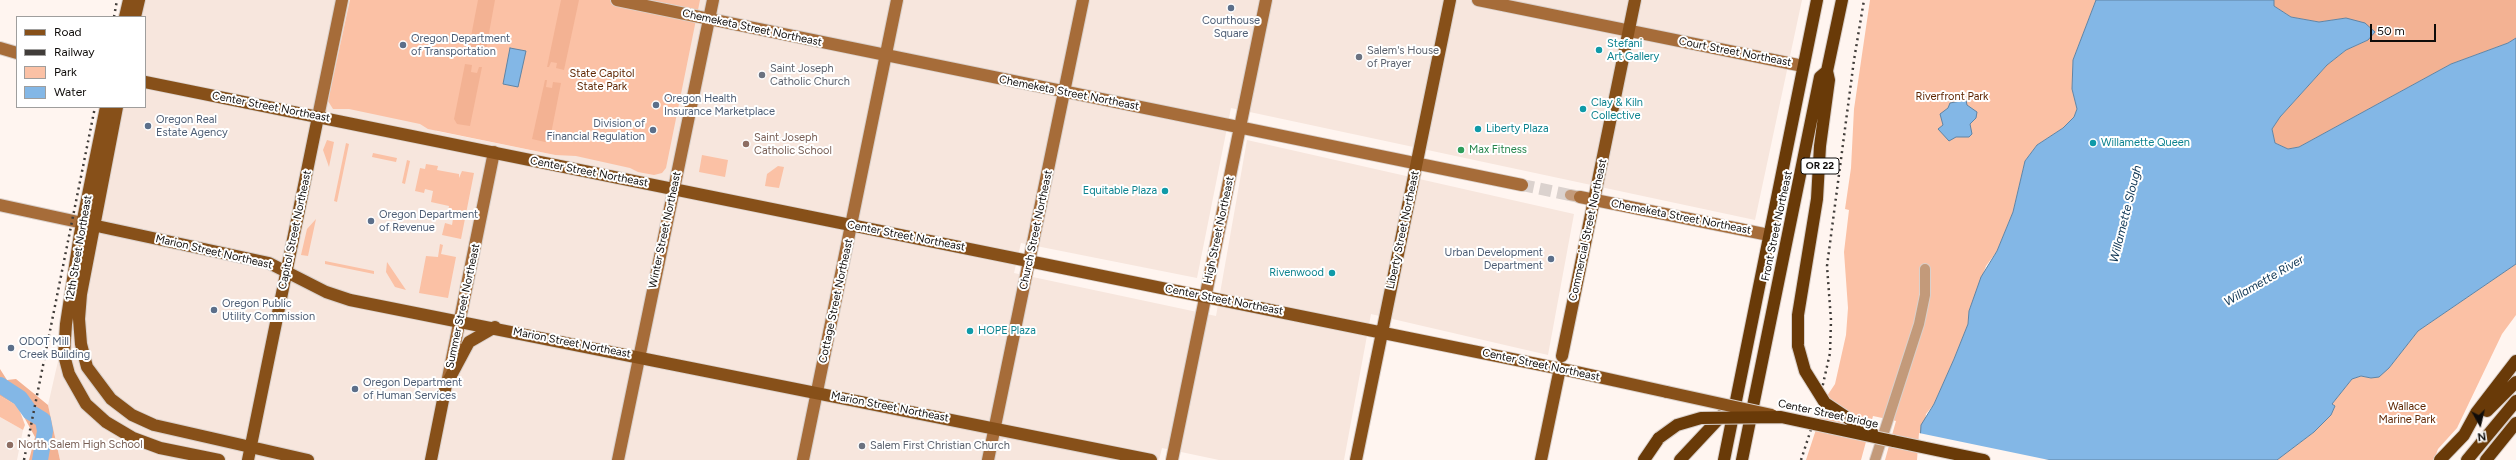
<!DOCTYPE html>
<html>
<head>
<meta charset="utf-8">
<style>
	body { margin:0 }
	#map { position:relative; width:2516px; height:460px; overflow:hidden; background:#fff5f0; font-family:Figtree,sans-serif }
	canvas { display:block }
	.legend { position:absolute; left:16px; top:16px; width:130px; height:92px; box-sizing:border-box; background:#fff; border:1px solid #9f9e9d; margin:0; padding:5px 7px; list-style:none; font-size:12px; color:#0f0c0a }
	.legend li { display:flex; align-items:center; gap:8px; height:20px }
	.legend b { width:20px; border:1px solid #9f9e9d }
	.north { position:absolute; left:2460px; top:404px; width:40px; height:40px; -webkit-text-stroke:3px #fff; paint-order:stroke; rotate:172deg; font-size:11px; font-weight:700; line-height:16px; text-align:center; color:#0f0c0a }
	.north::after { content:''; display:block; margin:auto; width:14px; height:18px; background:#0f0c0a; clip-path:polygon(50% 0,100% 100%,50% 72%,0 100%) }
	.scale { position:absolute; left:2370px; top:24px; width:66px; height:18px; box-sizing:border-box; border:2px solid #0f0c0a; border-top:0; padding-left:5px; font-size:12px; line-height:14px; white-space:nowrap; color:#0f0c0a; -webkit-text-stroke:3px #fff; paint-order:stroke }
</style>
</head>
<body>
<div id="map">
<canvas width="2516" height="460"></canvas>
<ul class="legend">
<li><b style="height:5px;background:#875019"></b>Road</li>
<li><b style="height:5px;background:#403c39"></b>Railway</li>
<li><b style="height:11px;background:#fbc1a5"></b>Park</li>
<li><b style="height:11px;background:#83b7e6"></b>Water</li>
</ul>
<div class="north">N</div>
<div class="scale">50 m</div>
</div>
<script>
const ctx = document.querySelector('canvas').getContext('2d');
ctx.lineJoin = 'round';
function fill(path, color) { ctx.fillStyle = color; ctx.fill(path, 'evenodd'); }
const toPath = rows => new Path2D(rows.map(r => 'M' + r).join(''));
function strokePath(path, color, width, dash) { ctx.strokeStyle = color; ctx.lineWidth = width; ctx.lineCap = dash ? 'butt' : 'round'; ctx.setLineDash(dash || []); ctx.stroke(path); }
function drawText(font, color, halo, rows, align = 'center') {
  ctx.font = font + ' Figtree,sans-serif'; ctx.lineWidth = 4; ctx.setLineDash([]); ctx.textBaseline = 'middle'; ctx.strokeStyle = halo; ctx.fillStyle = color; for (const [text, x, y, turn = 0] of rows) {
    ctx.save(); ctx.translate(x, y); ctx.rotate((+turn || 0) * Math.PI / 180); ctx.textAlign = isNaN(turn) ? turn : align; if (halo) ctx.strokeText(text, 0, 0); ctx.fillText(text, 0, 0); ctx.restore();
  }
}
fill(toPath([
	[140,0,464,0,436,131,555,155,592,0,1802,0,1755,220,1231,108,1197,278,1021,243,1014,273,1216,316,1247,140,1574,214,1548,355,1371,314,1344,460,1219,460,1162,448,1159,460,60,460,48,405,116,107,145,107,145,17,136,17],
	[0,417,23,430,17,460,0,460]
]), '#f7e6dd');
fill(toPath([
	[350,0,700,0,666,168,662,173,654,175,638,172,630,168,576,156,555,155,428,129,420,124,349,109,333,109,328,101],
	[1870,0,2096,0,2073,60,2072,89,2077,109,2074,117,2063,128,2037,145,2025,161,2013,212,1997,251,1986,266,1969,311,1968,324,1954,359,1934,404,1926,414,1919,460,1885,460,1896,421,1873,416,1861,460,1806,460,1827,396,1835,384,1846,335,1848,308,1844,252,1849,210,1845,209,1851,168,1854,109],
	[327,140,334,142,329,167,323,150],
	[346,143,349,144,337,202,334,201],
	[373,153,397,158,396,162,372,157],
	[702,155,728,160,725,177,699,172],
	[407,160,410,161,405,184,402,183],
	[426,164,438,166,437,170,459,174,459,178,462,171,474,173,461,239,442,235,445,223,452,225,453,219,447,217,449,206,431,202,433,191,425,189,424,193,415,191,420,168,425,169],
	[778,166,784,167,779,188,765,186,767,174],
	[316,219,308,256,301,255,307,229],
	[440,244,443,245,441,254,456,257,448,298,419,293,426,256,438,257],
	[325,261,374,271,374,274,325,264],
	[387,262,406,290,395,287,386,272],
	[2516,264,2516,315,2502,334,2457,428,2438,449,2434,460,2277,460,2314,432,2331,415,2335,406,2332,404,2352,379,2361,376,2371,378,2389,368,2418,331],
	[0,396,18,406,25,425,23,430,0,417]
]), '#fbc1a5');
fill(toPath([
	[478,0,495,0,485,55,481,54,482,47,476,46,475,53,468,52],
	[561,0,579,0,564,70,556,68,557,63,551,62,549,67,547,67],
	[2274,0,2516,0,2516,38,2508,43,2451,64,2299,147,2288,149,2275,143,2272,129,2280,117,2327,65,2346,50,2368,40,2346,18,2319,22,2291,17,2274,6],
	[465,64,472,65,471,72,477,73,479,67,482,67,470,126,457,124,454,119],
	[545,80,547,80,546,87,552,88,553,82,561,83,550,139,545,142,532,139],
	[0,369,7,380,16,379,48,405,60,460,29,460,35,437,18,406,0,396]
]), '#f3b293');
const water = toPath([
	[2096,0,2274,0,2274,6,2291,17,2319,22,2346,18,2365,23,2375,32,2368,40,2346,50,2327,65,2280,117,2272,129,2275,143,2288,149,2299,147,2451,64,2508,43,2516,38,2516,264,2418,331,2389,368,2379,377,2371,378,2361,376,2352,379,2332,404,2335,406,2331,415,2314,432,2277,460,1919,460,1921,425,1934,404,1954,359,1968,324,1969,311,1981,277,1997,251,2013,212,2025,161,2037,145,2063,128,2074,117,2077,109,2072,89,2073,60,2096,0],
	[510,48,526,51,518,87,503,84,510,48],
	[1966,100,1967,105,1977,112,1976,118,1970,124,1972,134,1969,137,1956,137,1949,141,1938,129,1943,125,1940,114,1948,108,1950,103,1966,100]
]);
fill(water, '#83b7e6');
strokePath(water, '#6084a4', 1);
fill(toPath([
	[1919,433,2049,460,1917,460]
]), '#fff5f0');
strokePath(toPath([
	[0,385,20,398,30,412,43,420,45,431,40,460]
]), '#83b7e6', 16);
strokePath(toPath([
	[1522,185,1570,195]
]), '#dbd2ce', 12, [12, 6]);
const street = toPath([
	[1570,195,1580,197],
	[1875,460,1919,324,1925,295,1925,269]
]);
const secondary = toPath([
	[617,0,1522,185],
	[1478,0,1803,66],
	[0,48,17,53],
	[318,117,342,0],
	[1580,197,1769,235],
	[0,205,83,223],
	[448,378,494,152],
	[618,460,713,0],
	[803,460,897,0],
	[988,460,1083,0],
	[1172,460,1266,0]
]);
const primary = toPath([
	[125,17,129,0],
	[135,17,139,0],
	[145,82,1576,372,1667,392],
	[106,107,80,234,66,324,64,355,69,374,86,404,106,422,133,438,160,448,219,460],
	[117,107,81,294,79,319,81,344,87,367,111,399,132,415,154,425,308,460],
	[83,223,269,263,326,292,350,300,1151,460],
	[1562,356,1635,0],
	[248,460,318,117],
	[431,460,446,385,469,342,495,327],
	[1356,460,1450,0],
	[1541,460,1560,368]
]);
const highway = toPath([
	[1798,346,1798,315,1817,199,1820,146,1829,80,1827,71],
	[2487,411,2516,382],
	[1893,441,1984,460],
	[1644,460,1659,438],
	[1680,460,1726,411],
	[1724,460,1817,0],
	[1742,460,1820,77,1827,71,1842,0],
	[2440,460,2464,435,2476,413,2516,361],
	[2467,460,2516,401],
	[2486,460,2516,423]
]);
strokePath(street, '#d9d0cb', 12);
strokePath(secondary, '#d9d0cb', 14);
strokePath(primary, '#d9d0cb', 14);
strokePath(highway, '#d9d0cb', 14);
strokePath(street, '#c39a7a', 10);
strokePath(secondary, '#a66c39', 12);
strokePath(primary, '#875019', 12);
strokePath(highway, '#693a08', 12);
strokePath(toPath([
	[114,17,117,0],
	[24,460,95,107],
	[1801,460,1817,411,1830,353,1831,320,1827,266,1854,60,1864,0]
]), '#403c39', 2.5, [2, 4]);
const primaryBridge = toPath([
	[1667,392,1772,415]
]);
const highwayBridge = toPath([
	[1798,346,1805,371,1825,403,1858,425,1872,432],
	[1659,438,1677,425,1701,418,1781,417,1893,441]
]);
strokePath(primaryBridge, '#d9d0cb', 14, []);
strokePath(highwayBridge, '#d9d0cb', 14, []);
strokePath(primaryBridge, '#875019', 12);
strokePath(highwayBridge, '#693a08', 12);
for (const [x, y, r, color] of [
	[1231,8,4,"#5c6f8a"],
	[403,45,4,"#5c6f8a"],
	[1599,50,4,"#0f9aa8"],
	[1359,57,4,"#6b7280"],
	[762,75,4,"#6b7280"],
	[656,105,4,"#5c6f8a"],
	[1583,109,4,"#0f9aa8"],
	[148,126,4,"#5c6f8a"],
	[1478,129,4,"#0f9aa8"],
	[653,130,4,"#5c6f8a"],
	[2093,143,4,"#0f9aa8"],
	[746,144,4,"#8d6e63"],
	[1461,150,4,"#2e9e5b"],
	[1165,191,4,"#0f9aa8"],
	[371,221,4,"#5c6f8a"],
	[1551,259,4,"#5c6f8a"],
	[1332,273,4,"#0f9aa8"],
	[214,310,4,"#5c6f8a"],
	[970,331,4,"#0f9aa8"],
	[11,348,4,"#5c6f8a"],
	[355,389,4,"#5c6f8a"],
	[10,445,4,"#8d6e63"],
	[862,446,4,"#6b7280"]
]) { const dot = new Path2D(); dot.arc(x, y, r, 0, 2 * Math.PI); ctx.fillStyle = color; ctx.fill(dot); strokePath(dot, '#fff', 1.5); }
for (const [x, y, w] of [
	[1820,166,38]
]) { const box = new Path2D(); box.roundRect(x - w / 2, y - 8, w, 16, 3); ctx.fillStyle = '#fff'; ctx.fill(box); strokePath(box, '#0f0c0a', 1); }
drawText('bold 10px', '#0f0c0a', null, [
	["OR 22",1820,166]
]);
drawText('11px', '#4e5e75', '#fff', [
	["Courthouse",1231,21,"center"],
	["Square",1231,34,"center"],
	["Oregon Department",411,39],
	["of Transportation",411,52],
	["Oregon Health",664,99],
	["Insurance Marketplace",664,112],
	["Oregon Real",156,120],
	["Estate Agency",156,133],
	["Division of",645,124,"right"],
	["Financial Regulation",645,137,"right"],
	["Oregon Department",379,215],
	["of Revenue",379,228],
	["Urban Development",1543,253,"right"],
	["Department",1543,266,"right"],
	["Oregon Public",222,304],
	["Utility Commission",222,317],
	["ODOT Mill",19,342],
	["Creek Building",19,355],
	["Oregon Department",363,383],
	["of Human Services",363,396]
], 'left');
drawText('11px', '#0f0c0a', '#fff', [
	["Chemeketa Street Northeast",752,28,12],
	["Court Street Northeast",1735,52,11],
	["Chemeketa Street Northeast",1069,93,11],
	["Center Street Northeast",271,107,11],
	["Center Street Northeast",589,172,11],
	["Chemeketa Street Northeast",1681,217,11],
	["Front Street Northeast",1777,226,-78],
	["Capitol Street Northeast",295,230,-78],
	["Winter Street Northeast",665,230,-78],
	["Church Street Northeast",1036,230,-78],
	["High Street Northeast",1219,230,-78],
	["Liberty Street Northeast",1403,230,-78],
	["Commercial Street Northeast",1588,230,-78],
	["Center Street Northeast",906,236,11],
	["12th Street Northeast",79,248,-80],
	["Marion Street Northeast",214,252,13],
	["Center Street Northeast",1224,300,11],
	["Cottage Street Northeast",836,301,-78],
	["Summer Street Northeast",463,306,-78],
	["Marion Street Northeast",572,343,11],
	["Center Street Northeast",1541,365,12],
	["Marion Street Northeast",890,407,11],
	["Center Street Bridge",1828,414,12]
]);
drawText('11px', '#0d838f', '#fff', [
	["Stefani",1607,44],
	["Art Gallery",1607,57],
	["Clay & Kiln",1591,103],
	["Collective",1591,116],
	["Liberty Plaza",1486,129],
	["Willamette Queen",2101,143],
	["Equitable Plaza",1157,191,"right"],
	["Rivenwood",1324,273,"right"],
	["HOPE Plaza",978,331]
], 'left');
drawText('11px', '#5b616d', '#fff', [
	["Salem's House",1367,51],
	["of Prayer",1367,64],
	["Saint Joseph",770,69],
	["Catholic Church",770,82],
	["Salem First Christian Church",870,446]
], 'left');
drawText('11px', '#5f2703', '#fff', [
	["State Capitol",602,74],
	["State Park",602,87],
	["Riverfront Park",1952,97],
	["Wallace",2407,407],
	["Marine Park",2407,420]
]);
drawText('11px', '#785e54', '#fff', [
	["Saint Joseph",754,138],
	["Catholic School",754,151],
	["North Salem High School",18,445]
], 'left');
drawText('11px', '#27864d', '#fff', [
	["Max Fitness",1469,150]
], 'left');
drawText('italic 12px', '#0e3554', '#fff', [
	["Willamette Slough",2126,214,-76],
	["Willamette River",2264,281,-30]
]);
</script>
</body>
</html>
